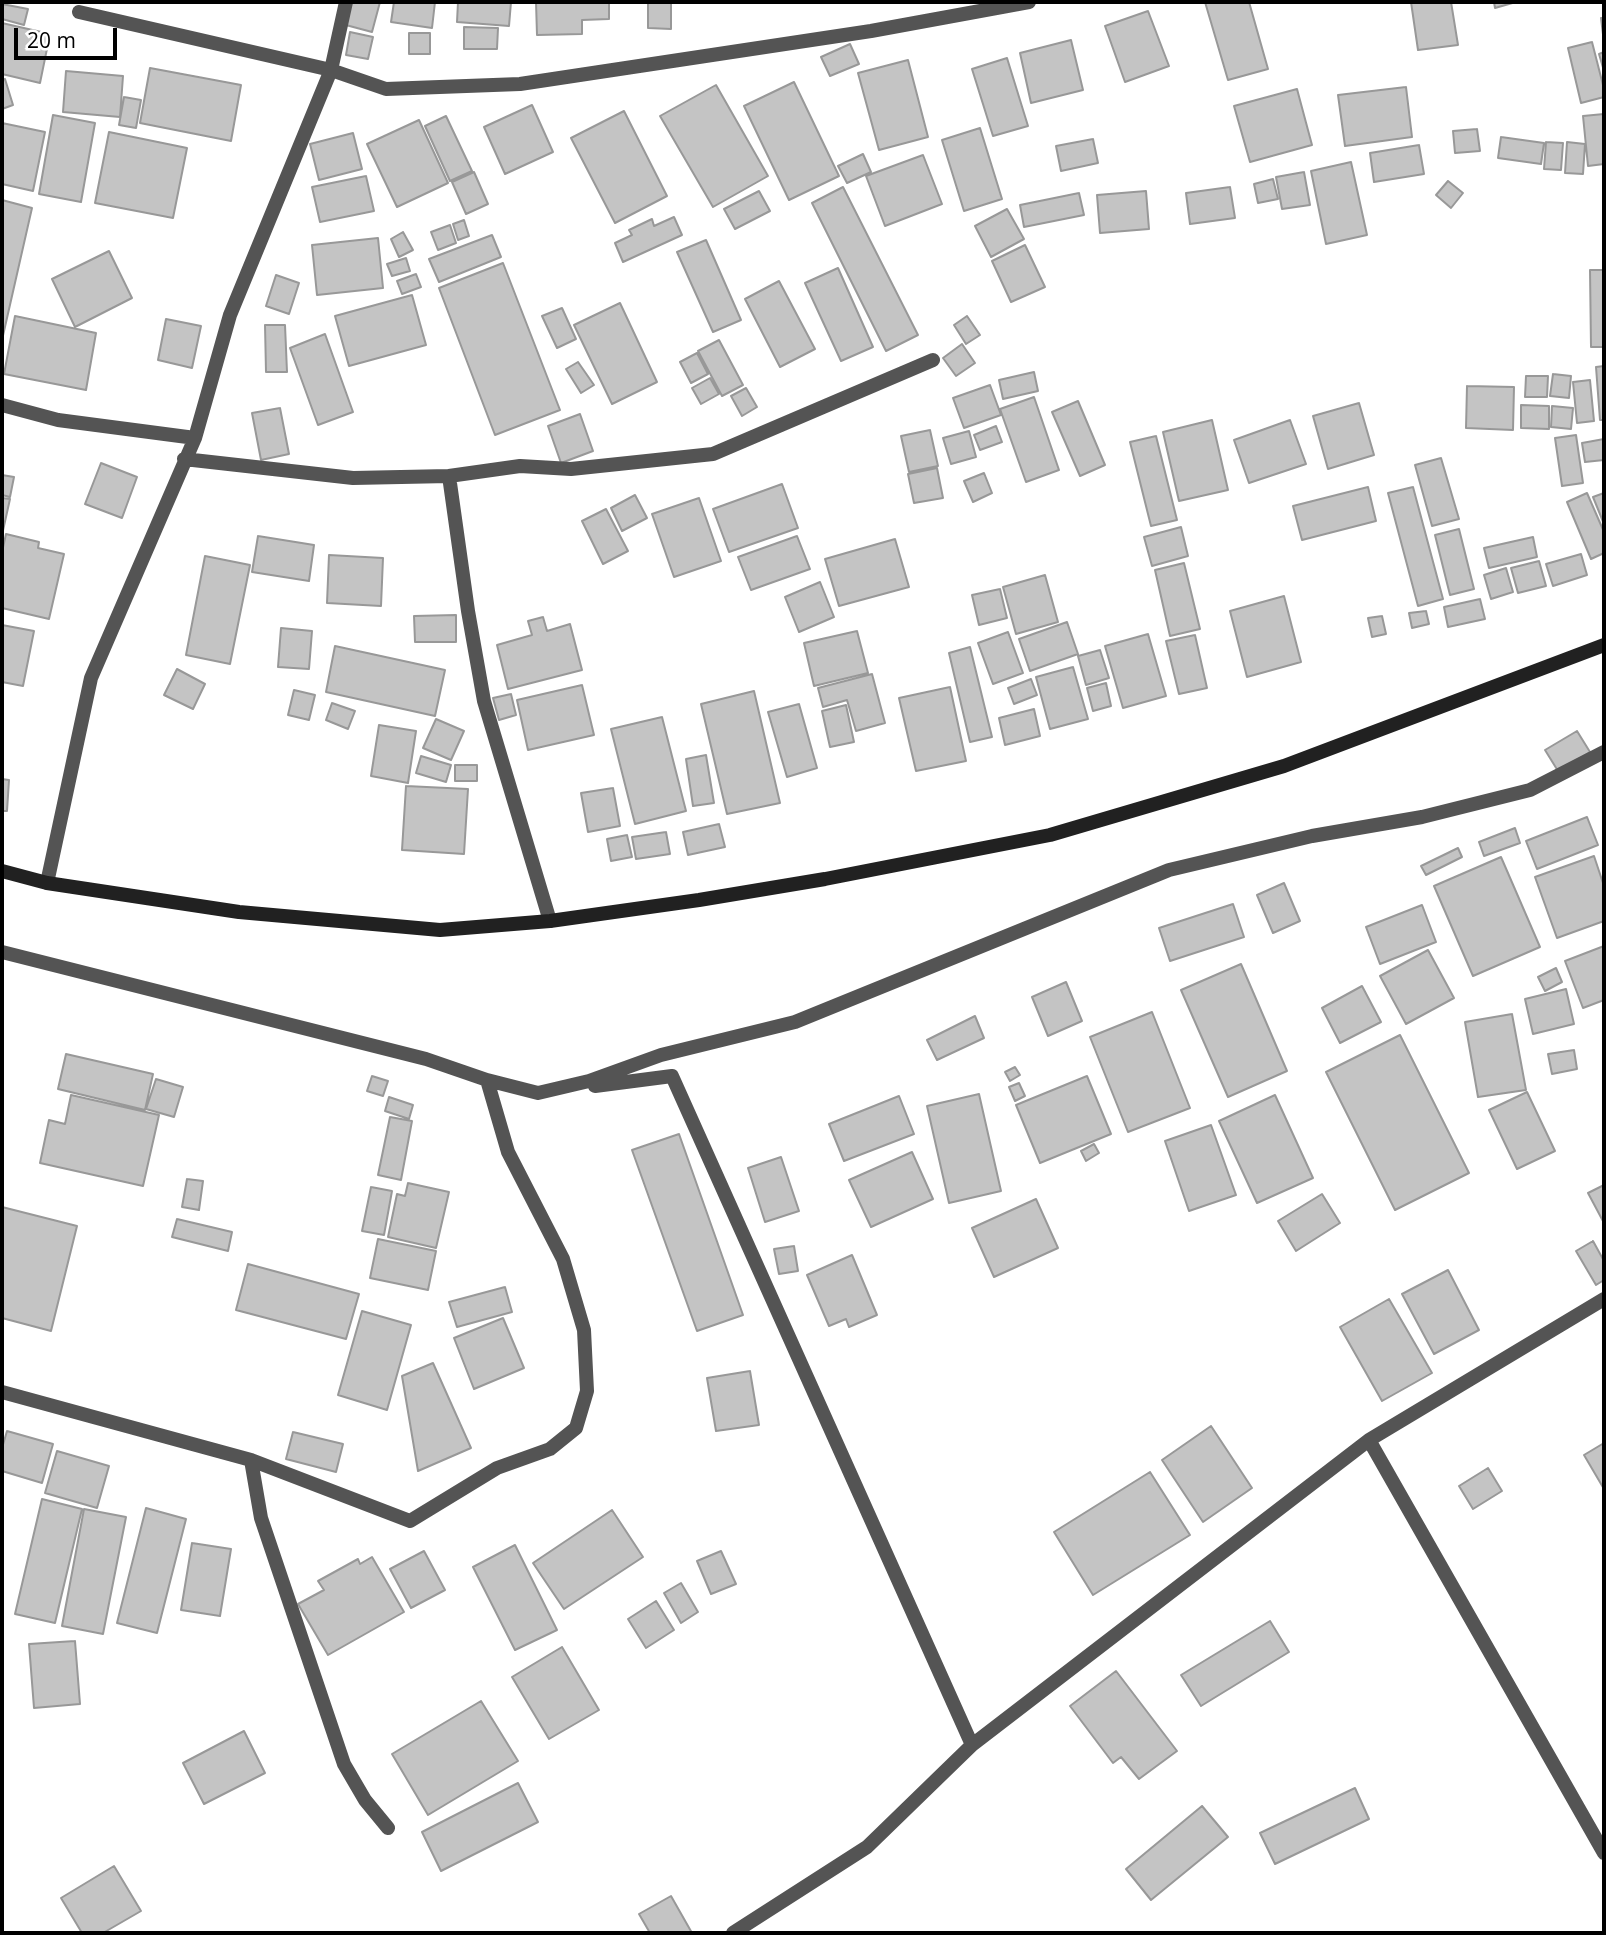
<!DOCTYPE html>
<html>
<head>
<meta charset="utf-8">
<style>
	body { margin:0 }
	#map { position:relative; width:1606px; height:1935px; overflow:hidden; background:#fff; font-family:"Open Sans",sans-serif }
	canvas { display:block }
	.frame { position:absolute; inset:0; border:4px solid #000; pointer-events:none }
	.scale { position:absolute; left:14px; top:28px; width:103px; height:32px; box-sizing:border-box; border:4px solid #000; border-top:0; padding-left:9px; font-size:21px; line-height:24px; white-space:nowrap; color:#000; -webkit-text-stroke:5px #fff; paint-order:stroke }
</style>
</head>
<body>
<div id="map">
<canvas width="1606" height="1935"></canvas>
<div class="frame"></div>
<div class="scale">20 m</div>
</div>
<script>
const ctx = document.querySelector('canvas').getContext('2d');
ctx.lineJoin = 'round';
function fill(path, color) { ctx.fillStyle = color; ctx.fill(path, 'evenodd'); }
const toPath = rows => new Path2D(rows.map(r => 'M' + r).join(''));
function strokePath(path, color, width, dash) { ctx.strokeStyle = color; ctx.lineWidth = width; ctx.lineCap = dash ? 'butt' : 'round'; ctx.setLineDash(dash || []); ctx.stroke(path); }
const building = toPath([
	[348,2,380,2,372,32,342,24,348,2],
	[394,2,435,2,432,28,391,22,394,2],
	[458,2,511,2,509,26,457,22,458,2],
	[536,2,609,2,609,19,582,20,582,34,537,35,536,2],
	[648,2,671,2,671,29,648,28,648,2],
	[1205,2,1249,2,1268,69,1228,80,1205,2],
	[1411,2,1451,2,1458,45,1418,50,1411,2],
	[1494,2,1516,2,1495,8,1494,2],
	[2,4,28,9,24,25,2,19,2,4],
	[1148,11,1169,66,1125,82,1105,26,1148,11],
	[1601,18,1604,18,1604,43,1601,18],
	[2,23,50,34,40,83,2,74,2,23],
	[464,27,498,28,497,49,464,49,464,27],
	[350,32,373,37,368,59,346,55,350,32],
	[409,33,430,33,430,54,409,54,409,33],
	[1071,40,1083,90,1031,103,1020,53,1071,40],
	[1592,42,1604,89,1604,97,1581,103,1568,48,1592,42],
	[850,44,859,64,830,76,821,57,850,44],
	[1604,52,1604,71,1599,54,1604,52],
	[1007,58,1028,126,993,136,972,69,1007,58],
	[908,60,928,137,879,150,858,73,908,60],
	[150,68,241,85,231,141,140,123,150,68],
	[66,71,123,76,120,117,63,112,66,71],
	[5,79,13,105,2,109,2,80,5,79],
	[794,82,839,176,789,200,744,106,794,82],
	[716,85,768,176,713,207,660,116,716,85],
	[1406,87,1412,137,1345,146,1338,95,1406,87],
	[1297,89,1312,145,1250,162,1234,106,1297,89],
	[124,97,141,100,136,128,119,125,124,97],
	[532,105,553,152,505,174,484,127,532,105],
	[624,111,667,196,615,223,571,138,624,111],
	[1604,114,1604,164,1588,166,1583,116,1604,114],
	[53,115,95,123,81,202,39,194,53,115],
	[446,116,472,171,450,181,425,126,446,116],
	[419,120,448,183,397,207,367,144,419,120],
	[2,123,45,132,33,191,2,184,2,123],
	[980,128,1002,199,964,211,942,140,980,128],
	[1477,129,1480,151,1455,153,1453,131,1477,129],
	[109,132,187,148,173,218,95,203,109,132],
	[353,133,362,169,319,180,310,144,353,133],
	[1501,137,1544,143,1541,164,1498,158,1501,137],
	[1093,139,1098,163,1061,171,1056,146,1093,139],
	[1546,142,1563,143,1561,170,1544,169,1546,142],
	[1567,142,1585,144,1583,174,1565,173,1567,142],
	[1419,145,1424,174,1374,182,1370,153,1419,145],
	[863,154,871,172,847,183,838,166,863,154],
	[923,155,942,204,885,226,866,176,923,155],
	[1351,162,1367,235,1326,244,1311,171,1351,162],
	[474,172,488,204,466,214,452,182,474,172],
	[1304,172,1310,205,1282,209,1276,177,1304,172],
	[366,176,374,211,320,222,312,187,366,176],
	[1273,179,1278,199,1258,203,1254,184,1273,179],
	[1448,181,1463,193,1451,208,1436,195,1448,181],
	[843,187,918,335,886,351,812,203,843,187],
	[1230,187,1235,218,1190,224,1186,193,1230,187],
	[759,191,770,211,735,229,724,209,759,191],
	[1146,191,1149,229,1100,233,1097,195,1146,191],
	[1079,193,1084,215,1024,227,1020,205,1079,193],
	[2,200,32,208,2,340,2,200],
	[1007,209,1024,239,991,257,975,226,1007,209],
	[674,217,682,235,623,262,615,243,632,235,629,230,652,219,654,226,674,217],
	[464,220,469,236,458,240,453,224,464,220],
	[450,225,456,243,438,250,431,232,450,225],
	[403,232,413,250,399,257,391,239,403,232],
	[492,235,501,257,439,282,429,259,492,235],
	[378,238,383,288,317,295,312,245,378,238],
	[706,240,741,320,713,332,677,252,706,240],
	[1025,245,1045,287,1011,302,992,261,1025,245],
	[109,251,132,298,75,327,52,279,109,251],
	[406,258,410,271,392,276,387,264,406,258],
	[503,263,560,410,495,435,439,288,503,263],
	[838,268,873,347,841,361,805,283,838,268],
	[1590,270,1604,270,1604,347,1591,347,1590,270],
	[416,274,421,287,402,294,397,281,416,274],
	[276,275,299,283,289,314,266,306,276,275],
	[779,281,815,349,780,367,745,299,779,281],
	[412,295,426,345,349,366,335,316,412,295],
	[620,303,657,382,612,404,574,325,620,303],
	[562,308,576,339,557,348,542,316,562,308],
	[15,316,96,333,86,390,4,374,15,316],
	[967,316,980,335,966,344,954,325,967,316],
	[166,319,201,326,192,368,158,360,166,319],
	[265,325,285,325,287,372,266,372,265,325],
	[325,334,353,412,318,425,290,348,325,334],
	[719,340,743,385,722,396,698,351,719,340],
	[962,344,975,363,956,376,943,358,962,344],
	[697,353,708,374,691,383,680,362,697,353],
	[578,362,594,385,581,393,566,369,578,362],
	[1604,366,1604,420,1600,420,1596,367,1604,366],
	[1034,372,1038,391,1003,399,999,380,1034,372],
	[1553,374,1571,376,1569,398,1550,396,1553,374],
	[1526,376,1548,376,1547,397,1525,397,1526,376],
	[710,378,719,394,701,404,692,388,710,378],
	[1590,380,1594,421,1577,423,1573,382,1590,380],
	[990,385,1001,415,964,428,953,398,990,385],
	[1467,386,1514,387,1513,430,1466,428,1467,386],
	[746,388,757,407,742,416,731,396,746,388],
	[1034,397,1059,470,1026,482,1000,409,1034,397],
	[1078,401,1105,465,1080,476,1052,412,1078,401],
	[1359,403,1374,455,1328,469,1313,416,1359,403],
	[1521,405,1549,406,1549,429,1521,428,1521,405],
	[1552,406,1573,408,1571,429,1551,427,1552,406],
	[280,408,289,454,261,460,252,413,280,408],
	[580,414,593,451,561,463,548,426,580,414],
	[1212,420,1228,490,1179,501,1163,432,1212,420],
	[1290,420,1306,464,1249,483,1234,440,1290,420],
	[996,426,1002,442,980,450,974,435,996,426],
	[930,430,938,466,909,472,901,436,930,430],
	[969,431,976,457,951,464,943,438,969,431],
	[1576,435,1583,483,1562,486,1555,438,1576,435],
	[1156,436,1177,520,1151,526,1130,442,1156,436],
	[1604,439,1604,460,1585,462,1582,443,1604,439],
	[1441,458,1459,519,1432,526,1415,465,1441,458],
	[101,463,137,477,122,518,85,504,101,463],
	[937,468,943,498,914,503,908,474,937,468],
	[984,473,992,493,973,502,964,481,984,473],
	[2,475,14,477,10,497,2,495,2,475],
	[782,484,798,528,729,552,713,509,782,484],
	[1368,487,1376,521,1302,540,1293,506,1368,487],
	[1413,487,1443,599,1418,606,1388,493,1413,487],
	[1587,493,1604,532,1604,553,1591,559,1567,502,1587,493],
	[1604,493,1604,524,1593,497,1604,493],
	[635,495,647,518,622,531,611,508,635,495],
	[2,498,10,499,2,535,2,498],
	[699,498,721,561,674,577,652,514,699,498],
	[606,509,628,551,603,564,582,521,606,509],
	[1181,527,1188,556,1152,566,1144,537,1181,527],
	[1459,529,1474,589,1450,595,1435,535,1459,529],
	[6,534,39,542,38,548,64,554,49,619,2,608,2,552,6,534],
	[258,536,314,545,309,581,252,572,258,536],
	[797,536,810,569,751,590,738,557,797,536],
	[1533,537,1537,557,1489,568,1484,548,1533,537],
	[895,539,909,587,839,606,825,559,895,539],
	[1581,554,1587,575,1553,586,1546,564,1581,554],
	[329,555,383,558,381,606,327,603,329,555],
	[205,556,250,565,230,664,186,655,205,556],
	[1539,561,1546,586,1518,593,1511,568,1539,561],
	[1184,563,1200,629,1170,636,1155,570,1184,563],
	[1506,568,1513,592,1491,599,1484,575,1506,568],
	[1045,575,1058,622,1016,634,1003,587,1045,575],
	[820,582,834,617,799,632,785,597,820,582],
	[1000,589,1007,618,979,625,972,595,1000,589],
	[1284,596,1301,662,1247,677,1230,611,1284,596],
	[1480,599,1485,619,1448,627,1444,607,1480,599],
	[1426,611,1429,624,1412,628,1409,613,1426,611],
	[456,615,456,642,415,642,414,616,456,615],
	[1382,616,1386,634,1372,637,1368,618,1382,616],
	[543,617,547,631,570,624,582,670,508,689,497,645,532,635,528,621,543,617],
	[1067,622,1078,654,1030,671,1019,639,1067,622],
	[2,625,34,631,23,686,2,682,2,625],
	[281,628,312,631,309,669,278,667,281,628],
	[857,631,868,673,814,686,804,643,857,631],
	[1008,632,1023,673,993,684,978,643,1008,632],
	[1148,634,1166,696,1123,708,1105,646,1148,634],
	[1195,635,1207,688,1179,694,1166,641,1195,635],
	[335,646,445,670,435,716,326,692,335,646],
	[970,647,992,737,970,742,949,653,970,647],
	[1100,650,1109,678,1086,685,1078,656,1100,650],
	[1073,667,1088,719,1050,729,1036,677,1073,667],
	[177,669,205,684,193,709,164,695,177,669],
	[872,674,885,723,856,731,847,700,823,707,818,688,872,674],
	[1031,679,1037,695,1014,704,1008,688,1031,679],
	[1106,683,1111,706,1093,711,1087,688,1106,683],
	[582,685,594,735,528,750,517,700,582,685],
	[950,687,966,761,916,771,899,698,950,687],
	[294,690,315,695,309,720,288,715,294,690],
	[754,691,780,803,727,814,701,704,754,691],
	[511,694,516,715,499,720,493,698,511,694],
	[332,703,355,711,348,729,326,720,332,703],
	[799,704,817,768,787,777,768,712,799,704],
	[846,705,854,742,830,747,822,711,846,705],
	[1034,709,1040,736,1005,745,999,718,1034,709],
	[662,717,686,811,635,824,611,729,662,717],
	[436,719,464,731,451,760,423,748,436,719],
	[379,725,416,731,408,783,371,776,379,725],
	[1577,731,1590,752,1558,771,1545,750,1577,731],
	[706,755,714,803,693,806,686,759,706,755],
	[421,756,451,765,446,782,416,773,421,756],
	[455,765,477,765,477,781,455,781,455,765],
	[2,779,9,780,7,811,2,811,2,779],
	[406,786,468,789,464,854,402,850,406,786],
	[613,788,620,826,588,832,581,793,613,788],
	[1587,817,1598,845,1537,869,1526,841,1587,817],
	[719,824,725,847,688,855,683,832,719,824],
	[1515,828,1520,843,1484,856,1479,842,1515,828],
	[666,832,670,854,636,859,632,837,666,832],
	[627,835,632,857,611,861,607,839,627,835],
	[1458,848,1462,857,1426,875,1421,866,1458,848],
	[1594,856,1604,886,1604,921,1557,938,1535,877,1594,856],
	[1501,857,1540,947,1473,976,1434,886,1501,857],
	[1284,883,1300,921,1273,933,1257,895,1284,883],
	[1233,904,1244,937,1170,961,1159,928,1233,904],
	[1422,905,1436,942,1380,964,1366,927,1422,905],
	[1604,946,1604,1000,1583,1008,1565,961,1604,946],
	[1428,950,1454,998,1406,1024,1380,976,1428,950],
	[1241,964,1287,1071,1228,1097,1181,990,1241,964],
	[1556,968,1562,982,1545,991,1538,977,1556,968],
	[1066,982,1082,1021,1048,1036,1032,997,1066,982],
	[1362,986,1381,1022,1340,1043,1322,1008,1362,986],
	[1566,989,1574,1024,1533,1034,1525,999,1566,989],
	[1152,1012,1190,1108,1128,1132,1090,1037,1152,1012],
	[1512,1014,1526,1090,1478,1097,1465,1022,1512,1014],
	[975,1016,984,1038,937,1060,927,1040,975,1016],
	[1400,1035,1469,1173,1395,1210,1326,1072,1400,1035],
	[1574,1050,1577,1069,1552,1074,1548,1054,1574,1050],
	[66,1054,153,1074,145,1110,58,1089,66,1054],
	[1015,1067,1020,1075,1010,1081,1005,1072,1015,1067],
	[372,1076,388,1081,383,1096,367,1091,372,1076],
	[1087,1076,1111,1134,1040,1163,1016,1105,1087,1076],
	[156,1079,183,1087,174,1117,146,1109,156,1079],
	[1019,1083,1025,1096,1015,1101,1009,1087,1019,1083],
	[1527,1092,1555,1151,1517,1169,1489,1110,1527,1092],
	[979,1094,1001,1191,949,1203,927,1106,979,1094],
	[71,1095,159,1115,143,1186,40,1163,49,1120,65,1124,71,1095],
	[1275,1095,1313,1178,1257,1203,1219,1121,1275,1095],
	[899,1096,914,1134,844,1161,829,1124,899,1096],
	[389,1097,413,1105,409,1119,385,1111,389,1097],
	[390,1117,412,1121,401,1180,378,1175,390,1117],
	[1211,1125,1236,1195,1189,1211,1165,1141,1211,1125],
	[679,1134,743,1315,697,1331,632,1150,679,1134],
	[1094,1144,1099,1153,1086,1161,1081,1151,1094,1144],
	[912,1152,933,1199,871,1227,849,1180,912,1152],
	[781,1157,799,1211,765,1222,748,1168,781,1157],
	[187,1179,203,1181,199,1210,182,1207,187,1179],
	[408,1183,449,1192,436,1248,388,1237,397,1194,405,1196,408,1183],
	[1604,1185,1604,1223,1588,1193,1604,1185],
	[371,1187,392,1191,384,1235,362,1231,371,1187],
	[1322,1194,1340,1223,1296,1251,1278,1221,1322,1194],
	[1036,1199,1058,1248,994,1277,972,1228,1036,1199],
	[2,1207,77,1226,51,1331,2,1318,2,1207],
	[177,1219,232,1232,228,1251,172,1237,177,1219],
	[378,1239,436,1251,428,1290,370,1278,378,1239],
	[1593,1241,1604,1261,1604,1280,1596,1285,1576,1251,1593,1241],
	[794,1246,798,1271,779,1274,774,1249,794,1246],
	[852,1255,877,1315,849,1327,846,1319,829,1326,807,1275,852,1255],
	[248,1264,359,1294,346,1339,236,1310,248,1264],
	[1448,1270,1479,1330,1434,1354,1402,1294,1448,1270],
	[505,1287,512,1312,457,1327,449,1302,505,1287],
	[1389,1299,1432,1373,1382,1401,1340,1327,1389,1299],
	[362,1311,411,1325,387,1410,338,1395,362,1311],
	[503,1318,524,1368,474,1389,454,1338,503,1318],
	[433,1363,471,1448,418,1471,402,1376,433,1363],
	[750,1371,759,1425,716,1431,707,1378,750,1371],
	[1211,1426,1252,1488,1203,1522,1162,1460,1211,1426],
	[7,1431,53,1444,42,1483,2,1471,2,1448,7,1431],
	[293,1432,343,1444,336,1472,286,1459,293,1432],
	[1604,1443,1604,1489,1584,1455,1604,1443],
	[57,1451,109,1466,97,1508,45,1493,57,1451],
	[1488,1468,1502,1491,1473,1509,1459,1486,1488,1468],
	[1150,1472,1190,1535,1093,1595,1054,1532,1150,1472],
	[42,1499,82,1509,55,1623,15,1614,42,1499],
	[146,1508,186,1519,157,1633,117,1623,146,1508],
	[84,1509,126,1517,103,1634,62,1626,84,1509],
	[612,1510,643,1557,564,1609,533,1563,612,1510],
	[192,1543,231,1549,220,1616,181,1610,192,1543],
	[515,1545,557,1630,515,1650,473,1567,515,1545],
	[424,1551,445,1590,411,1608,390,1569,424,1551],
	[721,1551,736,1584,711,1594,697,1561,721,1551],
	[372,1557,404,1612,328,1655,298,1604,324,1590,318,1581,358,1559,360,1564,372,1557],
	[681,1583,698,1612,681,1623,664,1593,681,1583],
	[656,1601,674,1630,646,1648,628,1619,656,1601],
	[1270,1621,1289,1652,1201,1706,1181,1675,1270,1621],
	[75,1641,80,1704,34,1708,29,1644,75,1641],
	[562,1647,599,1710,549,1739,512,1677,562,1647],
	[1116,1671,1177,1751,1139,1779,1121,1757,1113,1763,1070,1706,1116,1671],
	[481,1701,518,1761,428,1815,392,1754,481,1701],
	[244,1731,265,1773,204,1804,183,1763,244,1731],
	[518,1783,538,1822,441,1871,422,1832,518,1783],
	[1355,1788,1369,1819,1275,1864,1260,1833,1355,1788],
	[1202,1806,1228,1837,1151,1900,1126,1869,1202,1806],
	[114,1866,141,1911,103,1933,82,1933,61,1898,114,1866],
	[671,1896,692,1933,650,1933,639,1914,671,1896]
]);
fill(building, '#c4c4c4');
strokePath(building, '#989898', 2);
strokePath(toPath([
	[79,12,331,70,386,89,520,84,871,31,1029,2],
	[2,405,58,420,195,438],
	[184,459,353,478,449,476,520,466,571,469,713,454,933,360],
	[449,476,468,611,484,701,550,921],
	[47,883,91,678,195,438,230,315,331,70,346,2],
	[2,952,426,1059,487,1080,538,1093,589,1081,661,1055,795,1022,1169,870,1312,836,1422,817,1530,790,1604,752],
	[595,1086,672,1076,972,1745],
	[2,1392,251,1460,410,1521,497,1468,550,1449,576,1428,587,1391,584,1330,563,1259,508,1152,487,1080],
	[1369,1440,1604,1853],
	[251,1460,261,1518,344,1764,365,1800,388,1828],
	[733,1933,867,1847,972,1745,1369,1440,1604,1299]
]), '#545454', 14);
strokePath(toPath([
	[2,871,47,883,239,912,440,930,550,921,699,900,825,879,1050,835,1284,766,1604,645]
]), '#212121', 14);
</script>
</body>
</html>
